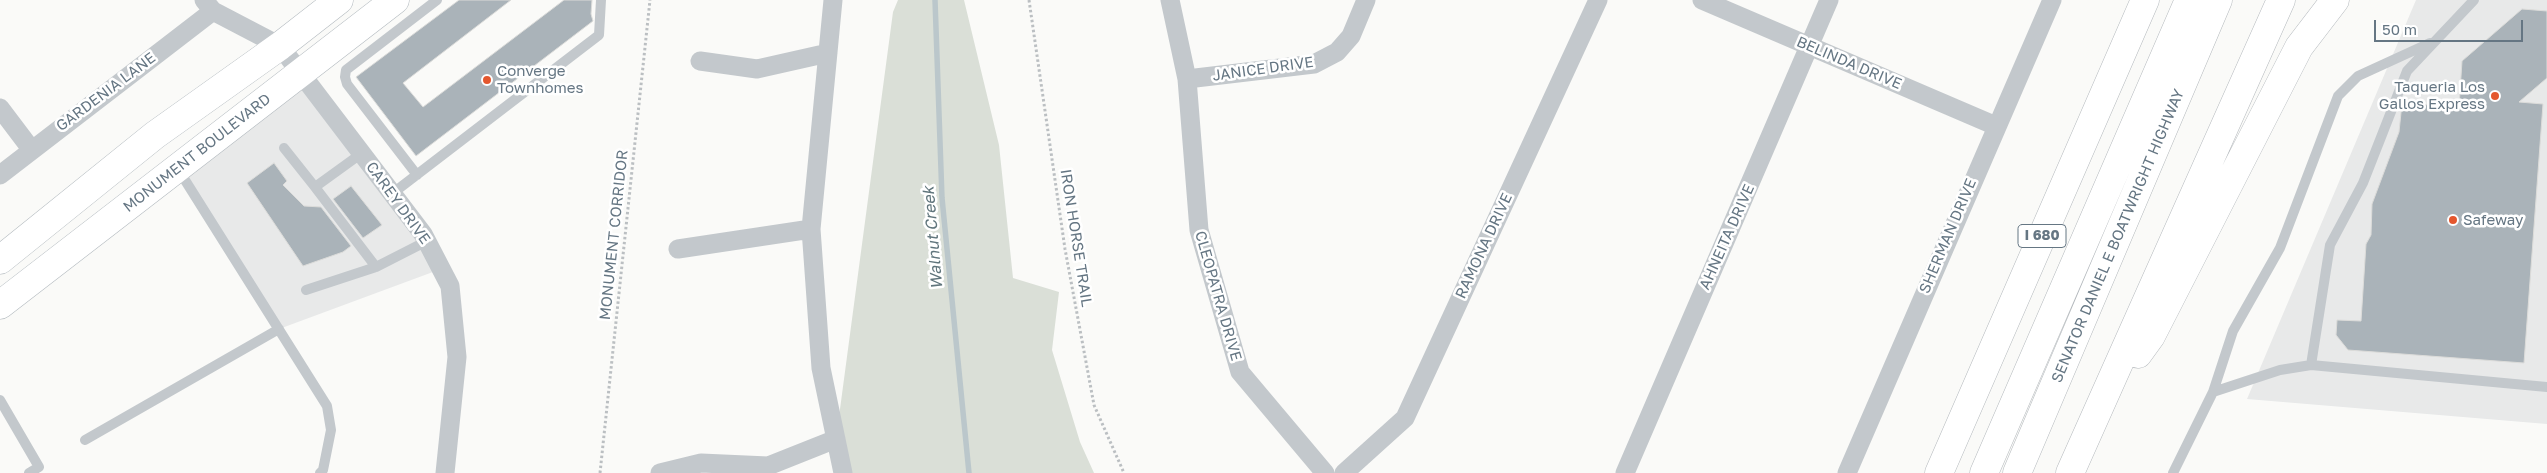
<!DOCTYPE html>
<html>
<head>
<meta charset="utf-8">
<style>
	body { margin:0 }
	#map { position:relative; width:2547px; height:473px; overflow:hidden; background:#fafaf8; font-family:"Golos Text",sans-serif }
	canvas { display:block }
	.scale { position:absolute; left:2374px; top:20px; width:149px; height:22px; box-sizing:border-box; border:2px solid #657683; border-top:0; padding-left:6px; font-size:15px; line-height:18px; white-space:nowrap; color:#657683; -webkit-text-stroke:4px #fff; paint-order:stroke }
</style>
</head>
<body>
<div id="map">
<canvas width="2547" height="473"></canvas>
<div class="scale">50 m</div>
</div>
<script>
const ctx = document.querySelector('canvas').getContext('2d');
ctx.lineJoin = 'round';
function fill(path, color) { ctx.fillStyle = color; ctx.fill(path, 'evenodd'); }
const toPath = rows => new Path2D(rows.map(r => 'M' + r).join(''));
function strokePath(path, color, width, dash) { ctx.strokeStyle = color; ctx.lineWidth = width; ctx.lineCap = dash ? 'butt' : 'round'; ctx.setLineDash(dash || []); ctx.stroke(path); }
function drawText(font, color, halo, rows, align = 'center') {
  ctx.font = font + ' "Golos Text",sans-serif'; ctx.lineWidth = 5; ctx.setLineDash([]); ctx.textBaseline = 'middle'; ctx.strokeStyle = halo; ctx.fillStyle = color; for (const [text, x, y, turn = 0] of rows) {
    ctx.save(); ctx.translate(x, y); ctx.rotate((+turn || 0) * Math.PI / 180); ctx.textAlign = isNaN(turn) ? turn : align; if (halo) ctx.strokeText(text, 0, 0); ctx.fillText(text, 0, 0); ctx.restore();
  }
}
fill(toPath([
	[2416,0,2547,0,2547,424,2247,399],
	[300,72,441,269,279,329,178,169]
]), '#e8e9e9');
fill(toPath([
	[898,0,964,0,999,145,1013,278,1059,292,1052,350,1080,442,1094,473,843,473,836,439,893,12]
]), '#dadfd7');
strokePath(toPath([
	[935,0,942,198,969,473]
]), '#bbc7cb', 5.5);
const building = toPath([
	[459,0,511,0,403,83,423,107,564,0,592,0,591,14,593,21,416,156,356,77,459,0],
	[2522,9,2547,11,2547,78,2519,102,2543,104,2524,363,2348,350,2336,335,2337,320,2361,321,2366,244,2371,235,2372,204,2399,132,2402,103,2459,107,2462,61,2522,9],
	[274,163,287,181,283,185,304,206,321,207,351,246,343,252,303,266,247,183,274,163],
	[351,186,382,225,363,238,333,199,351,186]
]);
fill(building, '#aab3b9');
strokePath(building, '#dcdcda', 1);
const secondary = toPath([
	[0,260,155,135,280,46,339,0],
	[0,305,395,0]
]);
const motorway = toPath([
	[2138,354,2151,336,2299,47,2335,0],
	[1939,473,2145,0],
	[1984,473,2189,0],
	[2017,473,2218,0],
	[2070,473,2281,0]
]);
strokePath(secondary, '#b3babf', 29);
strokePath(motorway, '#b4b9bd', 29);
strokePath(toPath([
	[1029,0,1065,249,1094,405,1124,473],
	[600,473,650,0]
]), '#bbbfc2', 3, [2.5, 2.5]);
strokePath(toPath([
	[2474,0,2407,71,2363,183,2330,245,2311,365,2547,387],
	[284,148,315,187,362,153],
	[178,169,327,406,331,430,323,470,320,473],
	[417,175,347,84,345,77,346,70,437,0],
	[315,187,376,267],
	[393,193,599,35,601,0],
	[306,290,376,267,427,241],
	[2311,365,2280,370,2213,392,2233,331,2280,248,2338,96,2358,76,2430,43],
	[0,400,39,467,29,473],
	[85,440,279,329],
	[2173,473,2213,392]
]), '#c3c8cc', 10);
strokePath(toPath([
	[204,0,213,11,280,46,423,234,450,286,457,357,445,473],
	[833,0,811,229,821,368,843,473],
	[1170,0,1187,79,1199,230,1240,372,1325,473],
	[1702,0,1996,126],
	[700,61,757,69,828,53],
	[1187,79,1314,64,1337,52,1351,36,1366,0],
	[0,108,31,149],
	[0,175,213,11],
	[678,249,811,229],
	[660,473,701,463,768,466,836,439],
	[1344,473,1405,418,1598,0],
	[1625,473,1829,0],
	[1847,473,2052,0]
]), '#c3c8cc', 19);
strokePath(secondary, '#fff', 28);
strokePath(motorway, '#fff', 28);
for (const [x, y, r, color] of [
	[487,80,5,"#e4572e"],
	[2495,96,5,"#e4572e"],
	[2453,220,5,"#e4572e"]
]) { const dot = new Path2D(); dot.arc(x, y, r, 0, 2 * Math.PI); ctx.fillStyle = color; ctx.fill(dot); strokePath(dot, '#fff', 2); }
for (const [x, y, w] of [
	[2042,236,48]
]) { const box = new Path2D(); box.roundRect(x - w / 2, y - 11.5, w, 23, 4); ctx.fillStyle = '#fff'; ctx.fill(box); strokePath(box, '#657683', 1); }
drawText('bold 14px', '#657683', null, [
	["I 680",2042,236]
]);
drawText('15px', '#657683', '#fff', [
	["BELINDA DRIVE",1849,63,23],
	["JANICE DRIVE",1263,69,-8],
	["GARDENIA LANE",106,92,-37],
	["MONUMENT BOULEVARD",197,153,-38],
	["CAREY DRIVE",398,203,54],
	["MONUMENT CORRIDOR",614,235,-84],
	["SHERMAN DRIVE",1948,236,-67],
	["SENATOR DANIEL E BOATWRIGHT HIGHWAY",2118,236,-67],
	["AHNEITA DRIVE",1727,237,-66],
	["IRON HORSE TRAIL",1076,238,81],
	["RAMONA DRIVE",1484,246,-65],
	["CLEOPATRA DRIVE",1218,296,74]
]);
drawText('15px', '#657683', '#fff', [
	["Converge",497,71],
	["Townhomes",497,88],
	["Taqueria Los",2485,87,"right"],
	["Gallos Express",2485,104,"right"],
	["Safeway",2463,220]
], 'left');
drawText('italic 16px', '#60757c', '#fff', [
	["Walnut Creek",933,238,-95]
]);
</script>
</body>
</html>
